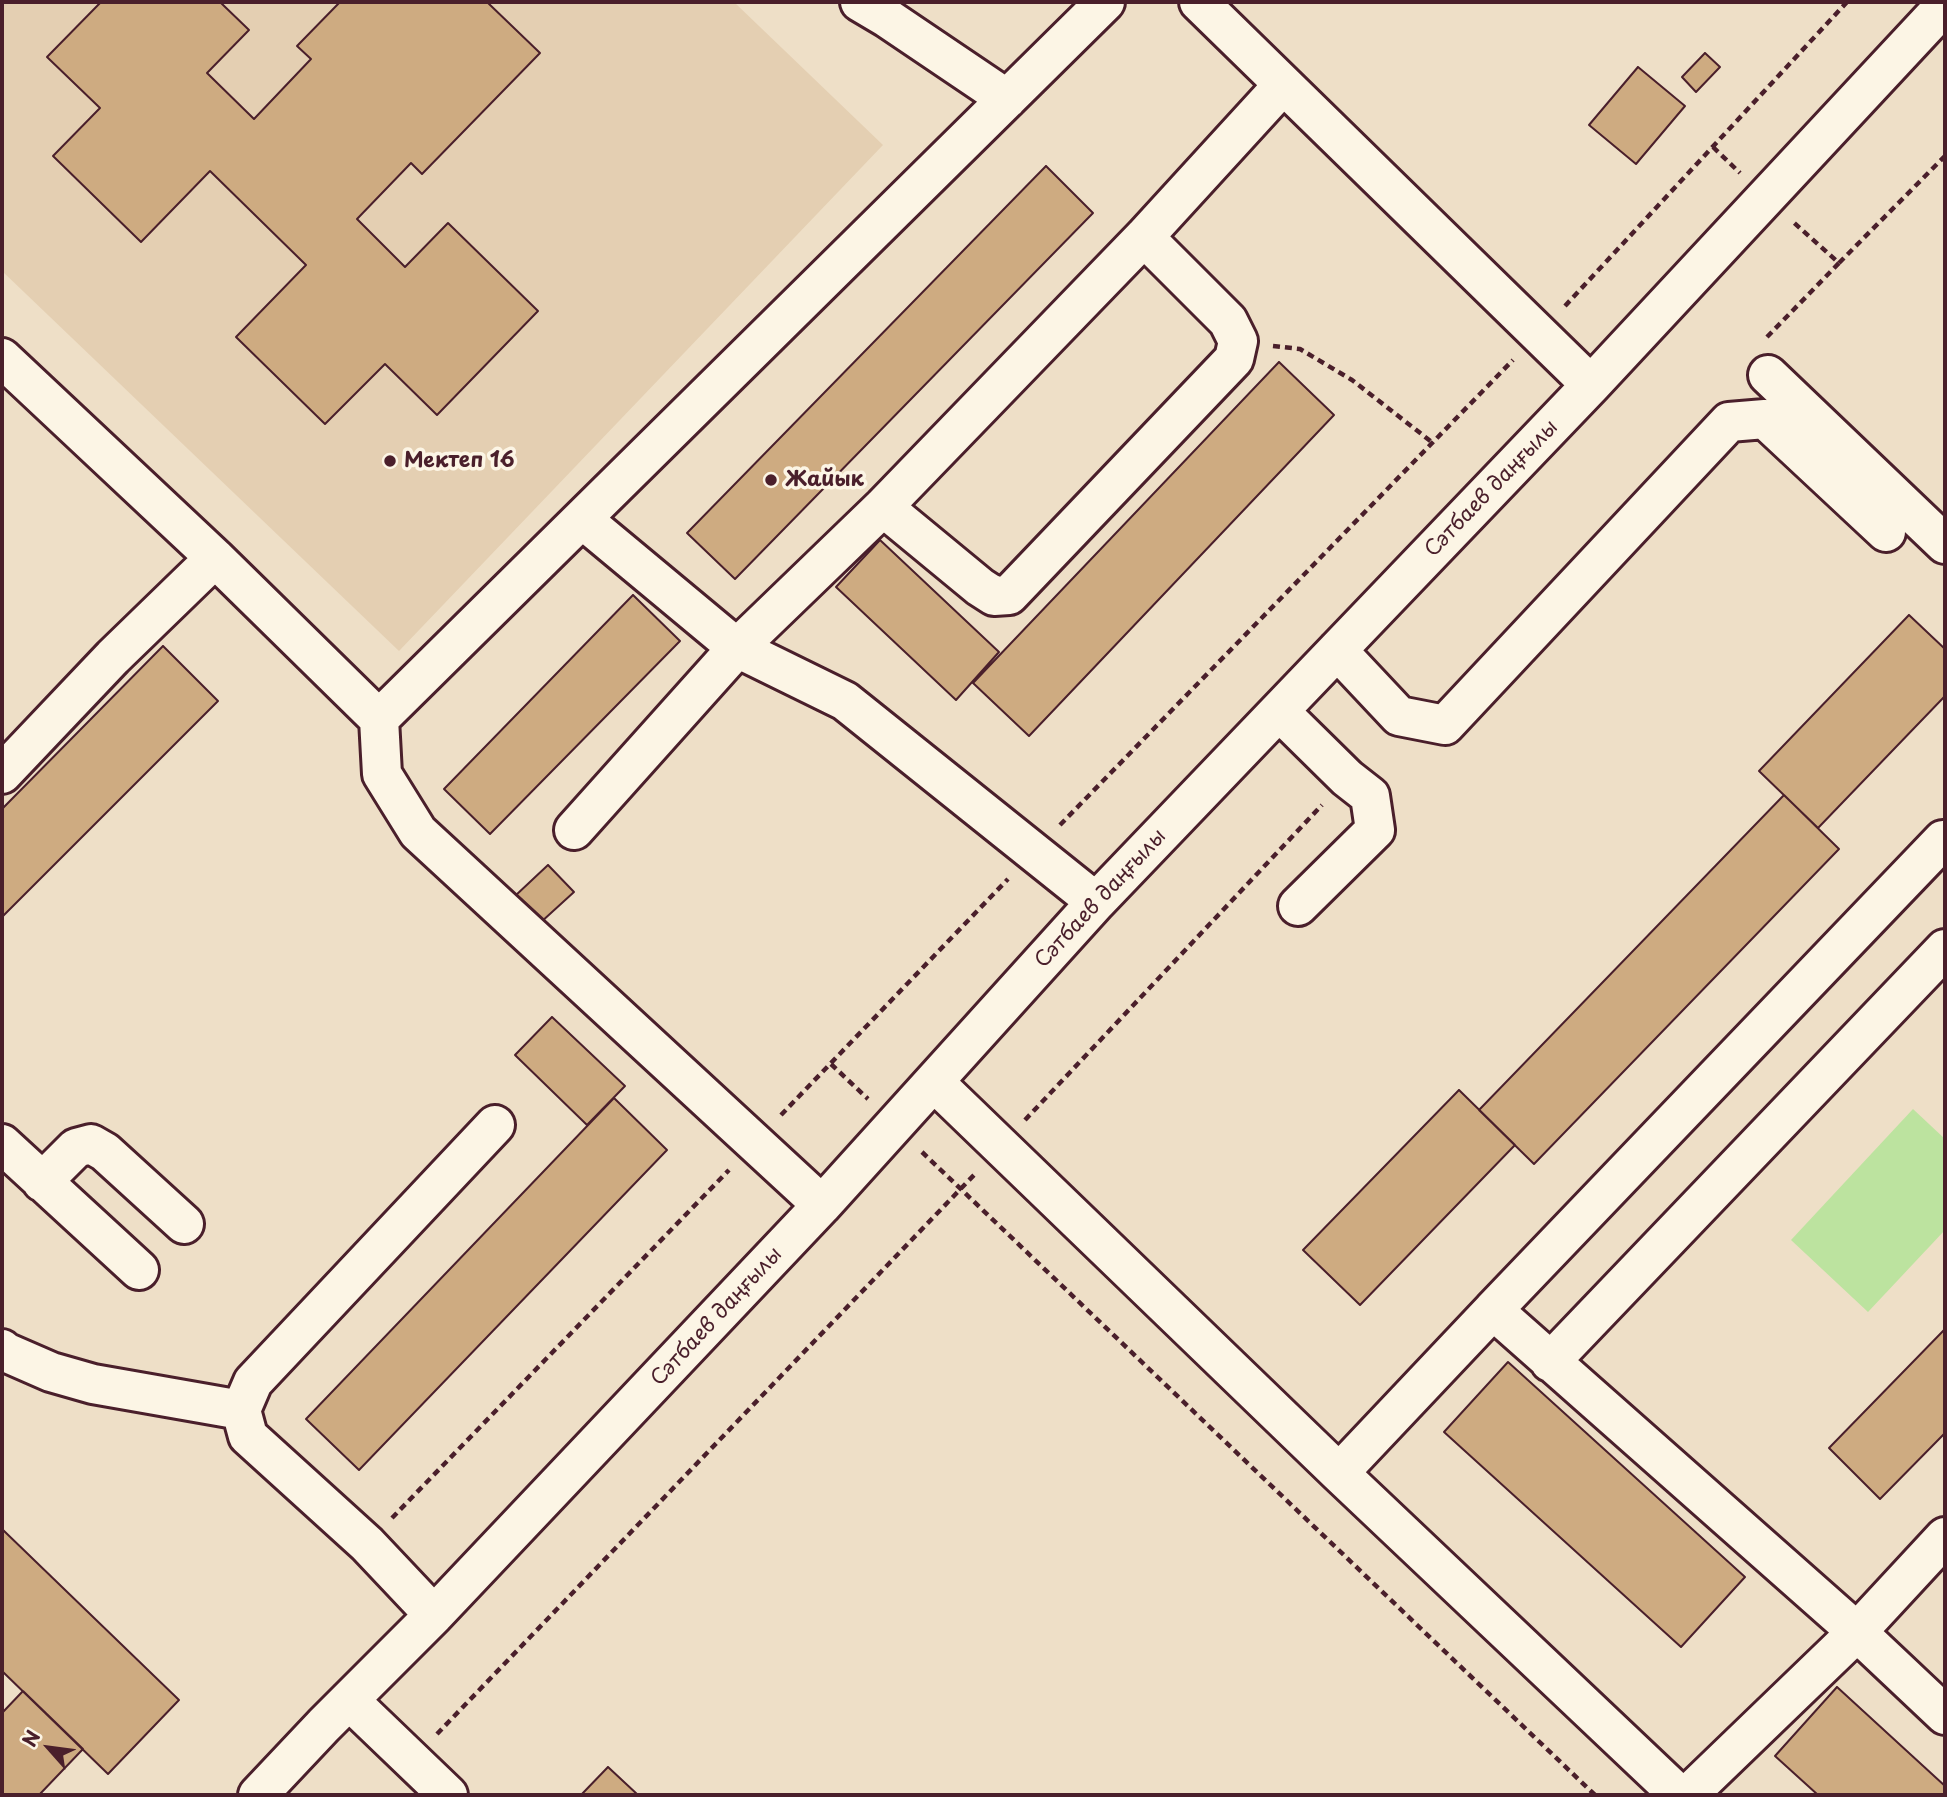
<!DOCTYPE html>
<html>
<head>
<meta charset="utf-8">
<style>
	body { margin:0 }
	#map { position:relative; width:1947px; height:1797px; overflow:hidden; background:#eedfc7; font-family:"Playpen Sans",sans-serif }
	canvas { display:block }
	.frame { position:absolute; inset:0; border:4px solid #4a1f2b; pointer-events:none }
	.north { position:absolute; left:14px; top:1713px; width:70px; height:70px; -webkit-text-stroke:5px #fcf5e5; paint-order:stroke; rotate:298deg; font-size:19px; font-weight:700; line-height:28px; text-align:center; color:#4a1f2b }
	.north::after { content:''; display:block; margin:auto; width:24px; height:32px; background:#4a1f2b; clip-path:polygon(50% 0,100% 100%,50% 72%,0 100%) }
</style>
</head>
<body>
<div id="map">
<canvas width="1947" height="1797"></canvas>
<div class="frame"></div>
<div class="north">N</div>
</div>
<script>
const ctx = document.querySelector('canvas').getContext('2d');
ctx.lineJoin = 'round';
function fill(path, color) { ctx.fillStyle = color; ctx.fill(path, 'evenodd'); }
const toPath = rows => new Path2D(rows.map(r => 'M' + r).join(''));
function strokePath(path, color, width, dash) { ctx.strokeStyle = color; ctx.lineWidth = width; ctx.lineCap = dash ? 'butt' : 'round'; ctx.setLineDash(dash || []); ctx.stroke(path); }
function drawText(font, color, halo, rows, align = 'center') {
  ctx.font = font + ' "Playpen Sans",sans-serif'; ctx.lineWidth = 7; ctx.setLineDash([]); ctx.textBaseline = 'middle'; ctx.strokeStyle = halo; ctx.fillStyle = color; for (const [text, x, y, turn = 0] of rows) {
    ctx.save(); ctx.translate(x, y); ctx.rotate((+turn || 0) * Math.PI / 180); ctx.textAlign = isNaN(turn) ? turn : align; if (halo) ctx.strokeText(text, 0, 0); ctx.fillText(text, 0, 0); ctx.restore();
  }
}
fill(toPath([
	[2,2,734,2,883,145,399,651,2,271]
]), '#e4cfb2');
fill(toPath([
	[1913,1109,1945,1139,1945,1230,1868,1312,1791,1240]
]), '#bce39f');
const building = toPath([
	[101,2,220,2,249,30,207,73,254,119,311,59,297,46,340,2,487,2,540,53,422,174,411,163,357,219,405,267,448,223,538,311,437,415,385,364,325,424,236,337,306,265,210,171,141,242,53,156,100,108,47,57,101,2],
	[1705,53,1720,67,1696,92,1682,77,1705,53],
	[1638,67,1685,106,1636,164,1589,125,1638,67],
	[1046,166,1093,213,735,579,687,533,1046,166],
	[1279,362,1334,415,1029,736,973,683,1279,362],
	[880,540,999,652,956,700,836,587,880,540],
	[633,595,680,641,490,834,444,789,633,595],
	[1909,615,1945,649,1945,696,1818,828,1759,771,1909,615],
	[163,646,218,701,2,917,2,809,163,646],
	[1784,795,1839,849,1534,1164,1479,1110,1784,795],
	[548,865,574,892,540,923,515,896,548,865],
	[552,1017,625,1086,587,1125,515,1055,552,1017],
	[1459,1090,1515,1145,1360,1305,1303,1250,1459,1090],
	[614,1098,667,1150,359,1470,306,1419,614,1098],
	[1945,1329,1945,1433,1880,1499,1829,1448,1945,1329],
	[1508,1362,1745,1577,1681,1647,1444,1432,1508,1362],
	[2,1529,179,1700,108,1774,2,1671,2,1529],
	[1837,1687,1945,1786,1945,1795,1818,1795,1775,1756,1837,1687],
	[23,1691,83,1749,39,1795,2,1795,2,1713,23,1691],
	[608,1767,638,1795,581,1795,608,1767]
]);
fill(building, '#ceab81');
strokePath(building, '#4a1f2b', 2);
const minor = toPath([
	[860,2,887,18,1007,99],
	[1199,2,1591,385],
	[2,358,215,558,379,719,1105,2],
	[1768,375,1945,544],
	[883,507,980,587,994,596,1009,595,1234,359,1238,341,1228,321,1144,237],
	[582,519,737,648,845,701,1096,902],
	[1337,650,1399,716,1445,725,1729,422,1765,419,1886,532],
	[1279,711,1347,778,1370,796,1375,830,1298,906],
	[379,719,382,774,418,832,822,1205],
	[2,774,113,657,215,558],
	[574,830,737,648,883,507,1144,237,1283,85],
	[934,1082,1339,1473,1679,1795],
	[2,1144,139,1270],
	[42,1182,76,1148,91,1144,105,1152,184,1224],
	[1493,1310,1943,840,1945,843],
	[2,1349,5,1352,51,1372,93,1384,241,1410],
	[1550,1362,1945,949],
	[1339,1473,1493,1310,1857,1632,1945,1715],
	[434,1615,367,1544,248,1436,241,1410,253,1382,495,1125],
	[349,1700,448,1795],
	[258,1795,324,1725,434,1615,822,1205,1096,902,1591,385,1945,5],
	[1688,1795,1857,1632,1945,1537]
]);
strokePath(minor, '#4a1f2b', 44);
strokePath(toPath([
	[1713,147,1740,173],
	[1839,263,1945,156],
	[1565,306,1847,2],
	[1767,337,1839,263,1792,221],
	[1273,346,1300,349,1352,380,1433,443],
	[1060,825,1513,360],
	[831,1064,868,1099],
	[781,1115,1008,879],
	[1025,1120,1322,805],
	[922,1152,1595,1795],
	[392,1518,729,1170],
	[437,1734,974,1175]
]), '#4a1f2b', 4.5, [7, 5]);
strokePath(minor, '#fcf5e5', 38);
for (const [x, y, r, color] of [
	[390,461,7,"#4a1f2b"],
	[771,480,7,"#4a1f2b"]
]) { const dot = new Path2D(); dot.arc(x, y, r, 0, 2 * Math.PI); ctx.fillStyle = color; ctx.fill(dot); strokePath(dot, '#fcf5e5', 2.5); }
drawText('bold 21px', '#4a1f2b', '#fcf5e5', [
	["Мектеп 16",404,461],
	["Жайык",785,480]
], 'left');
drawText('21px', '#4a1f2b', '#fcf5e5', [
	["Сәтбаев даңғылы",1492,489,-46],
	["Сәтбаев даңғылы",1101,899,-47],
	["Сәтбаев даңғылы",717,1317,-47]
]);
</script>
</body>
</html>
